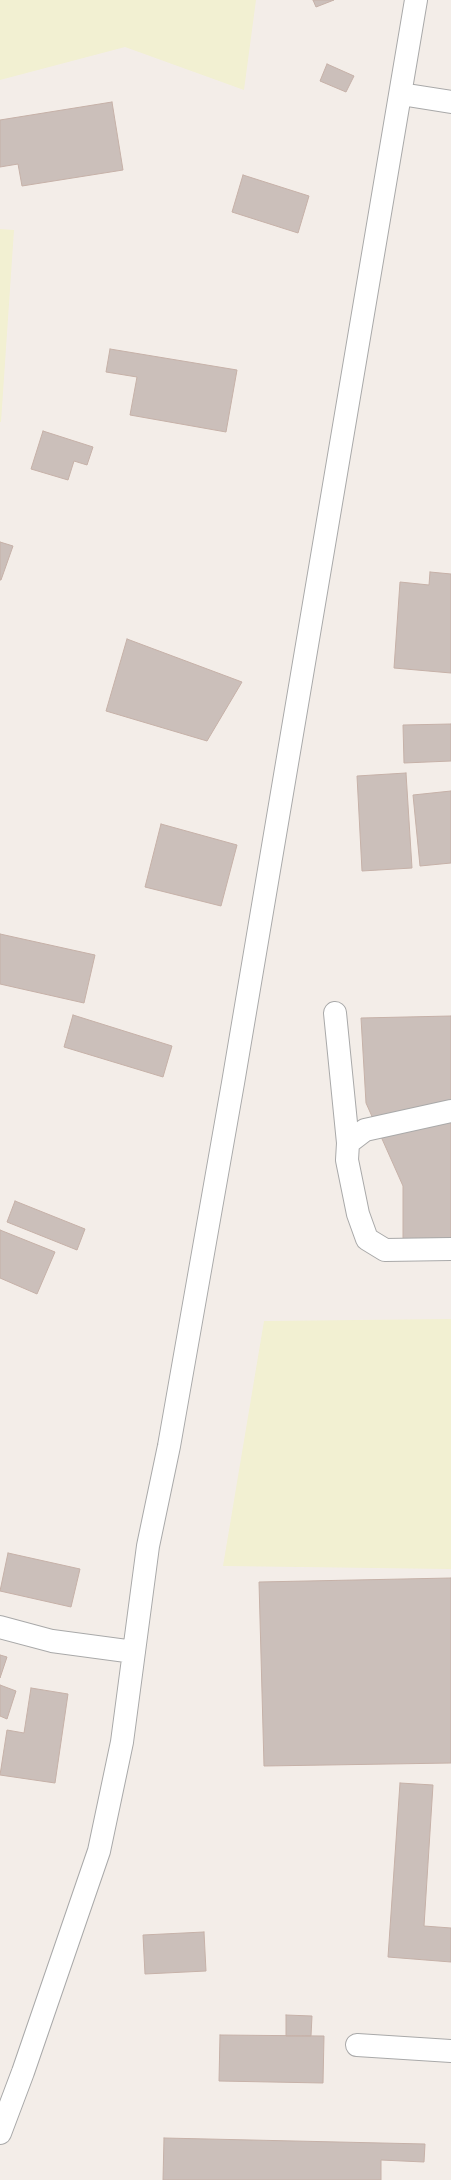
<!DOCTYPE html>
<html>
<head>
<meta charset="utf-8">
<style>
	body { margin:0 }
	canvas { display:block; background:#f3ede8 }
</style>
</head>
<body>
<canvas width="451" height="2180"></canvas>
<script>
const ctx = document.querySelector('canvas').getContext('2d');
ctx.lineJoin = 'round';
function fill(path, color) { ctx.fillStyle = color; ctx.fill(path, 'evenodd'); }
const toPath = rows => new Path2D(rows.map(r => 'M' + r).join(''));
function strokePath(path, color, width, dash) { ctx.strokeStyle = color; ctx.lineWidth = width; ctx.lineCap = dash ? 'butt' : 'round'; ctx.setLineDash(dash || []); ctx.stroke(path); }
fill(toPath([
	[0,0,256,0,244,90,125,47,0,80],
	[0,229,14,230,1,422,0,422],
	[451,1319,451,1569,223,1566,264,1321]
]), '#f2f0d2');
const building = toPath([
	[313,0,334,0,316,7,313,0],
	[327,64,354,76,346,92,320,81,327,64],
	[112,102,123,170,22,186,18,164,0,167,0,120,112,102],
	[243,175,309,196,298,233,232,212,243,175],
	[110,349,237,370,226,432,130,415,137,377,106,372,110,349],
	[43,431,93,447,87,465,74,461,68,480,31,469,43,431],
	[0,542,13,546,1,580,0,580,0,542],
	[430,572,451,574,451,673,394,668,400,582,429,585,430,572],
	[127,639,242,682,207,741,106,711,127,639],
	[451,724,451,761,404,763,403,725,451,724],
	[406,773,412,868,362,871,357,776,406,773],
	[451,791,451,863,420,866,413,795,451,791],
	[161,824,237,845,221,906,145,887,161,824],
	[0,934,95,955,84,1003,0,984,0,934],
	[73,1015,172,1046,163,1077,64,1047,73,1015],
	[451,1016,451,1247,403,1247,403,1186,366,1103,361,1018,451,1016],
	[15,1201,85,1229,77,1250,7,1222,15,1201],
	[0,1230,55,1252,37,1294,0,1278,0,1230],
	[8,1553,80,1569,71,1607,0,1591,8,1553],
	[451,1578,451,1763,264,1766,259,1582,451,1578],
	[0,1655,7,1657,0,1678,0,1655],
	[0,1685,16,1691,7,1719,0,1716,0,1685],
	[31,1688,68,1694,55,1783,0,1775,7,1730,24,1733,31,1688],
	[400,1783,433,1785,424,1926,451,1928,451,1962,388,1957,400,1783],
	[204,1932,206,1971,145,1974,143,1935,204,1932],
	[286,2015,312,2016,311,2036,286,2036,286,2015],
	[220,2035,324,2036,323,2083,219,2081,220,2035],
	[164,2138,425,2144,424,2162,381,2160,381,2180,163,2180,164,2138]
]);
fill(building, '#cbbfba');
strokePath(building, '#c6b1a8', 1);
const minor = toPath([
	[401,94,451,102],
	[335,1013,348,1143],
	[451,1111,365,1130,348,1143,347,1160,358,1214,367,1239,385,1250,451,1249],
	[0,1627,52,1641,134,1652],
	[357,2045,451,2051],
	[0,2133,23,2072,99,1851,122,1742,148,1546,169,1446,233,1083,416,0]
]);
strokePath(minor, '#a9a9a9', 24);
strokePath(minor, '#fff', 22);
</script>
</body>
</html>
